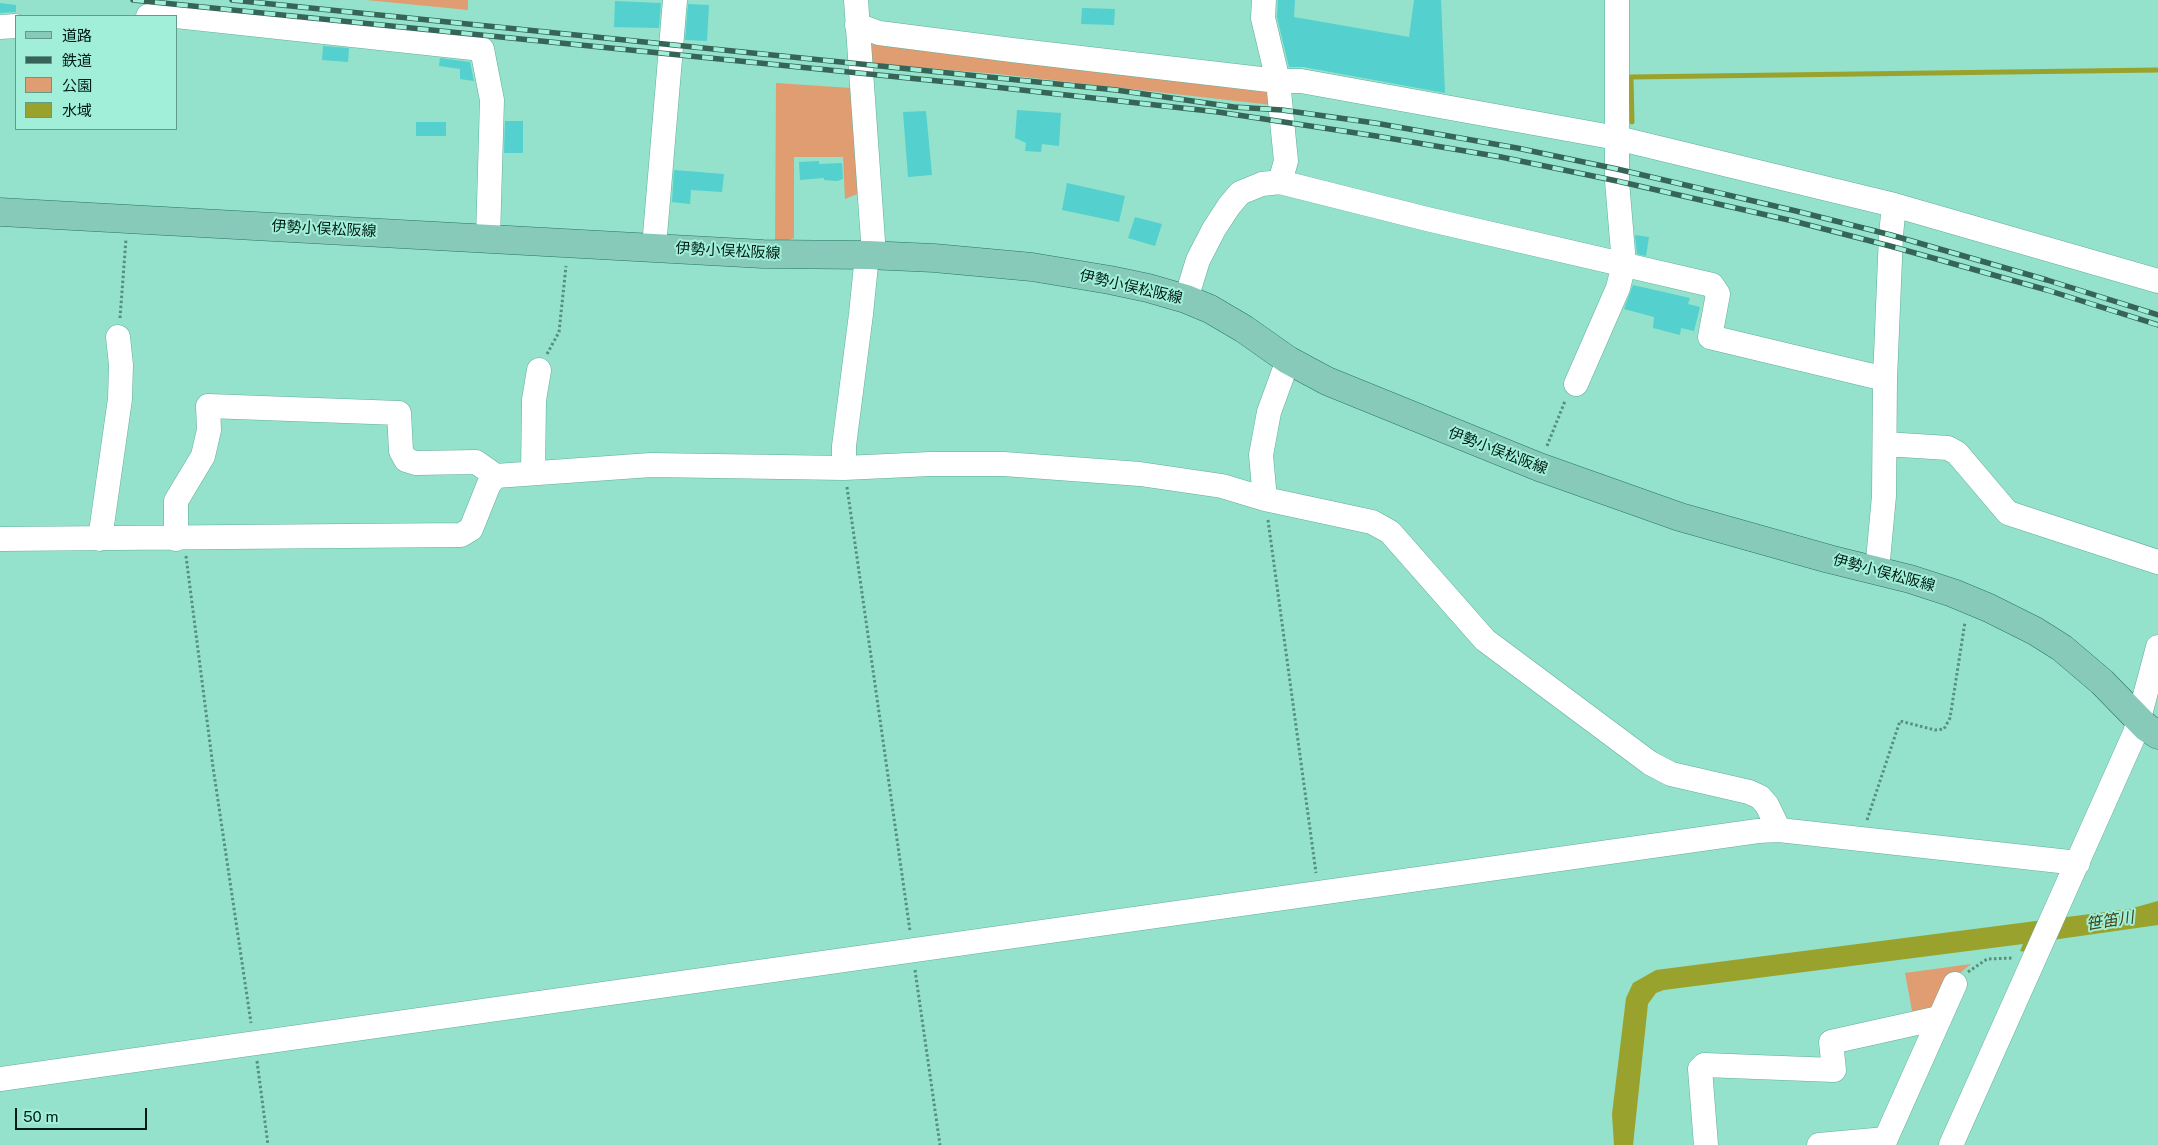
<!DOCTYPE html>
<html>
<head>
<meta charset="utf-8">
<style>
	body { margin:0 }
	#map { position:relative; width:2158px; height:1145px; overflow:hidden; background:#94e2cb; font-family:"Public Sans","Noto Sans JP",sans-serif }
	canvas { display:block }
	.legend { position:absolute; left:15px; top:15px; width:162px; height:115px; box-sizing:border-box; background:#a1efd8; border:1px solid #619b8a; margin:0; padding:6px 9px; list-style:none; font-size:15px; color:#001c14 }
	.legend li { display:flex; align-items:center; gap:10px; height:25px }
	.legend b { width:25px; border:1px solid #619b8a }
	.scale { position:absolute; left:15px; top:1108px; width:132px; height:22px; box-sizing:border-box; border:2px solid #001c14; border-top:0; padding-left:6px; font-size:15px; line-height:18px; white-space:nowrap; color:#001c14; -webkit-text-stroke:4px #a1efd8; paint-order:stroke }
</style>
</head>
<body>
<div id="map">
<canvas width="2158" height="1145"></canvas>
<ul class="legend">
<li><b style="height:6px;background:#87caba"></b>道路</li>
<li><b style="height:6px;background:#366557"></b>鉄道</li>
<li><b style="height:14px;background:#df9d71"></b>公園</li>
<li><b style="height:14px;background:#99a22d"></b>水域</li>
</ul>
<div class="scale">50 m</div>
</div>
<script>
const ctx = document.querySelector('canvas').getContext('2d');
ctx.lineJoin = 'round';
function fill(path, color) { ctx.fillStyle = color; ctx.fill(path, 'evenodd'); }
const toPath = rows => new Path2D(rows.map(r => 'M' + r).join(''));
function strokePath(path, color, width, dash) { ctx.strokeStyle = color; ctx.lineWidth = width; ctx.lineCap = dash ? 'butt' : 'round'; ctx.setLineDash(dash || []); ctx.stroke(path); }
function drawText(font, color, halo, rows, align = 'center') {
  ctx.font = font + ' "Public Sans","Noto Sans JP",sans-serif'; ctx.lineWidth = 4; ctx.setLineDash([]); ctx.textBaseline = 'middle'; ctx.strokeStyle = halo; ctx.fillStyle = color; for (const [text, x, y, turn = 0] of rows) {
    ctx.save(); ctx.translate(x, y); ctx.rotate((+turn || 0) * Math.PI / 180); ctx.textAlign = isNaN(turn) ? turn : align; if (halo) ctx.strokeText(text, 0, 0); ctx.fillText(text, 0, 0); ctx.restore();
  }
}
fill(toPath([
	[366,0,468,0,468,10],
	[870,44,1269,91,1272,105,998,74,889,65,870,62],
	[776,83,851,88,862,192,845,199,843,157,794,157,794,238,775,245],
	[1971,964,1948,983,1938,1005,1913,1016,1905,973]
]), '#df9d71');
fill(toPath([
	[2158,901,2158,925,2031,943,2026,952,2020,951,2023,944,1664,990,1656,993,1648,1004,1633,1145,1614,1145,1612,1114,1626,998,1633,983,1656,970,2129,909]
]), '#99a22d');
strokePath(toPath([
	[1632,122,1631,77,2158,70]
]), '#99a22d', 5);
fill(toPath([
	[1278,0,1295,0,1294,17,1409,37,1414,0,1441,0,1445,93,1303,67,1289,67,1277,17],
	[615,1,661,3,659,28,614,27],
	[0,3,16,5,16,12,0,13],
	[688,4,709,5,707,41,685,40],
	[1082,8,1115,9,1114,25,1081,24],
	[323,46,349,48,348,62,322,60],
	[440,58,470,62,474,81,460,79,460,69,439,66],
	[1017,110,1061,113,1059,146,1042,144,1041,152,1025,151,1026,143,1015,138],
	[926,111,932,175,908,177,903,112],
	[505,121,523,121,523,153,504,153],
	[416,122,446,122,446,136,416,136],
	[819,161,819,164,842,163,843,179,837,181,824,180,824,178,800,180,799,162],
	[674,170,724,174,722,192,691,190,690,204,672,202],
	[1067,183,1125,196,1119,222,1062,210],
	[1135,217,1162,224,1155,246,1128,238],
	[1635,235,1649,237,1646,256,1637,254],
	[1633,285,1690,298,1688,304,1700,307,1694,331,1681,328,1680,335,1653,328,1654,317,1624,309]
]), '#54d0ce');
const minor = toPath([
	[856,0,874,255],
	[148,16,159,14,175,16],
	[176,16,482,49,492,100,488,238],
	[857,25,879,33,1012,50,1278,81,1301,81,1617,138,1894,205,2158,281],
	[0,27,16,26],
	[1280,182,1427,219,1712,285,1718,294,1710,337,1885,379],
	[654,247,675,0],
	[1186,299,1198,260,1214,229,1229,206,1240,193,1262,184,1280,182,1286,161,1278,81,1263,18,1264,0],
	[1576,384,1618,288,1624,264,1617,181,1617,0],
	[1885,444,1948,448,1957,453,2008,513,2158,562],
	[844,468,844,446,861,314,867,255],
	[533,473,534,400,539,370],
	[1265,499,1261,455,1269,412,1288,360],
	[0,539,461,535,471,529,489,484,496,476,651,465,844,468,930,464,1004,464,1140,474,1222,486,1265,499,1372,522,1390,532,1485,640,1650,763,1671,774,1749,792,1760,797,1767,805,1779,830],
	[100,539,120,399,121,365,118,337],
	[176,539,176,501,203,456,209,430,208,406,399,413,401,451,406,460,416,463,476,462,496,476],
	[1877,571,1884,496,1885,379,1891,235,1894,205],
	[0,1079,1758,831,1779,830,2078,863],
	[1706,1145,1700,1069,1704,1065,1834,1070,1831,1042,1939,1018],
	[1819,1145,1886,1139],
	[1883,1145,1955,984],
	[1951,1145,2135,733,2158,647]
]);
const major = toPath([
	[0,212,763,254,867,255,934,258,1032,267,1110,280,1148,288,1186,299,1210,309,1244,329,1288,360,1327,381,1539,467,1680,517,1829,559,1910,579,1953,593,1989,608,2035,631,2062,648,2102,682,2146,727,2158,735]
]);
strokePath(minor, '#62ae99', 25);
strokePath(major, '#247662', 29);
strokePath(toPath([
	[120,318,126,239],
	[547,354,559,332,566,266],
	[1547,446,1565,401],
	[847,487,910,931],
	[1268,520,1316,873],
	[186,556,213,767,251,1023],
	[1867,820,1900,721,1935,730,1944,729,1950,718,1965,622],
	[915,970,940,1145],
	[1968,972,1987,959,2013,958],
	[257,1061,268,1145]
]), '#568f7f', 3, [2.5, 2.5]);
strokePath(minor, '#fff', 24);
strokePath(major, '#87caba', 28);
const rail = toPath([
	[133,0,968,84,1218,112,1376,136,1501,157,1617,181,1793,221,1890,246,2047,290,2158,325],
	[232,0,1116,90,1234,107,1282,110,1375,123,1517,148,1617,169,1796,211,1891,235,2047,280,2158,315]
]);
strokePath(rail, '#366557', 5.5);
strokePath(rail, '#a1efd8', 4, [11]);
drawText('15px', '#001c14', '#a1efd8', [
	["伊勢小俣松阪線",324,229,3],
	["伊勢小俣松阪線",728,251,3],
	["伊勢小俣松阪線",1131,287,13],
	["伊勢小俣松阪線",1498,451,21],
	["伊勢小俣松阪線",1884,573,15]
]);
drawText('italic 16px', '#424618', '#a1efd8', [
	["笹笛川",2110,921,-9]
]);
</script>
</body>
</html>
